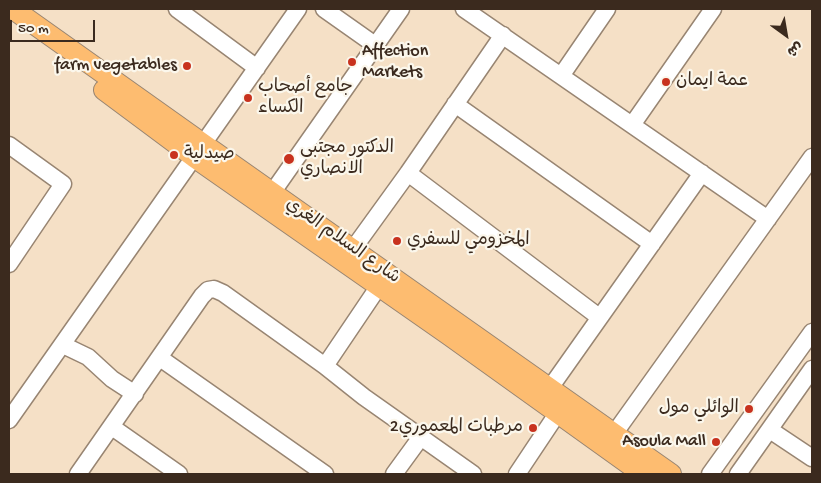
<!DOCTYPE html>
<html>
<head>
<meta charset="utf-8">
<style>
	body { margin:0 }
	#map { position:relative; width:821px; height:483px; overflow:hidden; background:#f5e0c6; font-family:"Gochi Hand","Playpen Sans Arabic",sans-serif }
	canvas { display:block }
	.frame { position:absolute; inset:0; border:10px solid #3b2a1e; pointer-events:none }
	.north { position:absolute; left:761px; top:10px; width:50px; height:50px; -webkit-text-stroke:4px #fbf7ec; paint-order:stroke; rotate:148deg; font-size:14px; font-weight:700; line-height:20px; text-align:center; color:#3b2a1e }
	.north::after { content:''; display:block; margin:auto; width:18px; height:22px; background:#3b2a1e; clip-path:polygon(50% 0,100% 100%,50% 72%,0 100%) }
	.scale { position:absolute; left:10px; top:20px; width:85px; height:22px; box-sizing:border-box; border:2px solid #3b2a1e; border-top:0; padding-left:6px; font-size:15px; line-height:18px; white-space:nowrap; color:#3b2a1e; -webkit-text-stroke:4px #fbf7ec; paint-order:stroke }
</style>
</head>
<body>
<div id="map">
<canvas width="821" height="483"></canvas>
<div class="frame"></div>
<div class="north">ش</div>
<div class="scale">50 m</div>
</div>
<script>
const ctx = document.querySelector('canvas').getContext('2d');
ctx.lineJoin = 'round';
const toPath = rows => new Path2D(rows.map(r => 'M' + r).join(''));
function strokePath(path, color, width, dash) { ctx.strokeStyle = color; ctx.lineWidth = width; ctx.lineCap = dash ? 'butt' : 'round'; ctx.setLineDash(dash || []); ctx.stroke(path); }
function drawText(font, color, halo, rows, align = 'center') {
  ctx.font = font + ' "Gochi Hand","Playpen Sans Arabic",sans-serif'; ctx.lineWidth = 4.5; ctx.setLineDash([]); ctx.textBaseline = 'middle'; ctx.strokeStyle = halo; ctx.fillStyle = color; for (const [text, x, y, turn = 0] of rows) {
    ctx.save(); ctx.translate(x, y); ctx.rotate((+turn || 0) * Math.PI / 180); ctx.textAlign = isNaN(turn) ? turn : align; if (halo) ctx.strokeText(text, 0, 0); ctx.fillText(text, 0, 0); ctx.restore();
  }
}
const minor = toPath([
	[177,9,257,68],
	[324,9,375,45],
	[464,9,768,219],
	[561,76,607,9],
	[455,104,652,244],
	[632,125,713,9],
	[203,144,298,9],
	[9,145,63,184,9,264],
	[408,173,599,317],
	[272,193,401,9],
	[353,249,408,173,503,35],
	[63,345,88,357,112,379,135,394],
	[160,358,325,474],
	[325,366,379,286],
	[550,388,702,173],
	[9,420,194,157],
	[112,427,179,474],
	[770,430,812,458],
	[614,434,812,157],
	[78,474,202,296,208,290,214,289,223,293,325,366,364,397,473,474],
	[394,474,421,437],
	[517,474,557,414],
	[710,474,812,332],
	[738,474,812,369]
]);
const major = toPath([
	[13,9,203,144,671,474],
	[104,90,194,157,449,335,643,474]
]);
strokePath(minor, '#988572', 19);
strokePath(major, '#988572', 22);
strokePath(minor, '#fff', 16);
strokePath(major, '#fdbc70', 20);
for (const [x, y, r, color] of [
	[352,62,5,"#c8321e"],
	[187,66,5,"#c8321e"],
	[666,82,5,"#c8321e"],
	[248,98,5,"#c8321e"],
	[174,155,5,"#c8321e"],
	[289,159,6,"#c8321e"],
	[397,241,5,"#c8321e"],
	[749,409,5,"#c8321e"],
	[533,428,5,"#c8321e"],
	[716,442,5,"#c8321e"]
]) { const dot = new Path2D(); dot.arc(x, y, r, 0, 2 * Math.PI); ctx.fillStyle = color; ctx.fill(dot); strokePath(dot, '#fbf7ec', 2); }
drawText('18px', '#3b2a1e', '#fbf7ec', [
	["Affection",362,52],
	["Markets",362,73],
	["farm vegetables",177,66,"right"],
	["عمة ايمان",676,82],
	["جامع أصحاب",258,88],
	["الكساء",258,109],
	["الدكتور مجتبى",300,149],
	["الانصاري",300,170],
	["صيدلية",184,155],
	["المخزومي للسفري",407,241],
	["الوائلي مول",739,409,"right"],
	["مرطبات المعموري2",523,428,"right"],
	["Asoula Mall",706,442,"right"]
], 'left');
drawText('18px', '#3b2a1e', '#fbf7ec', [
	["شارع السلام الغري",342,242,35]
]);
</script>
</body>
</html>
